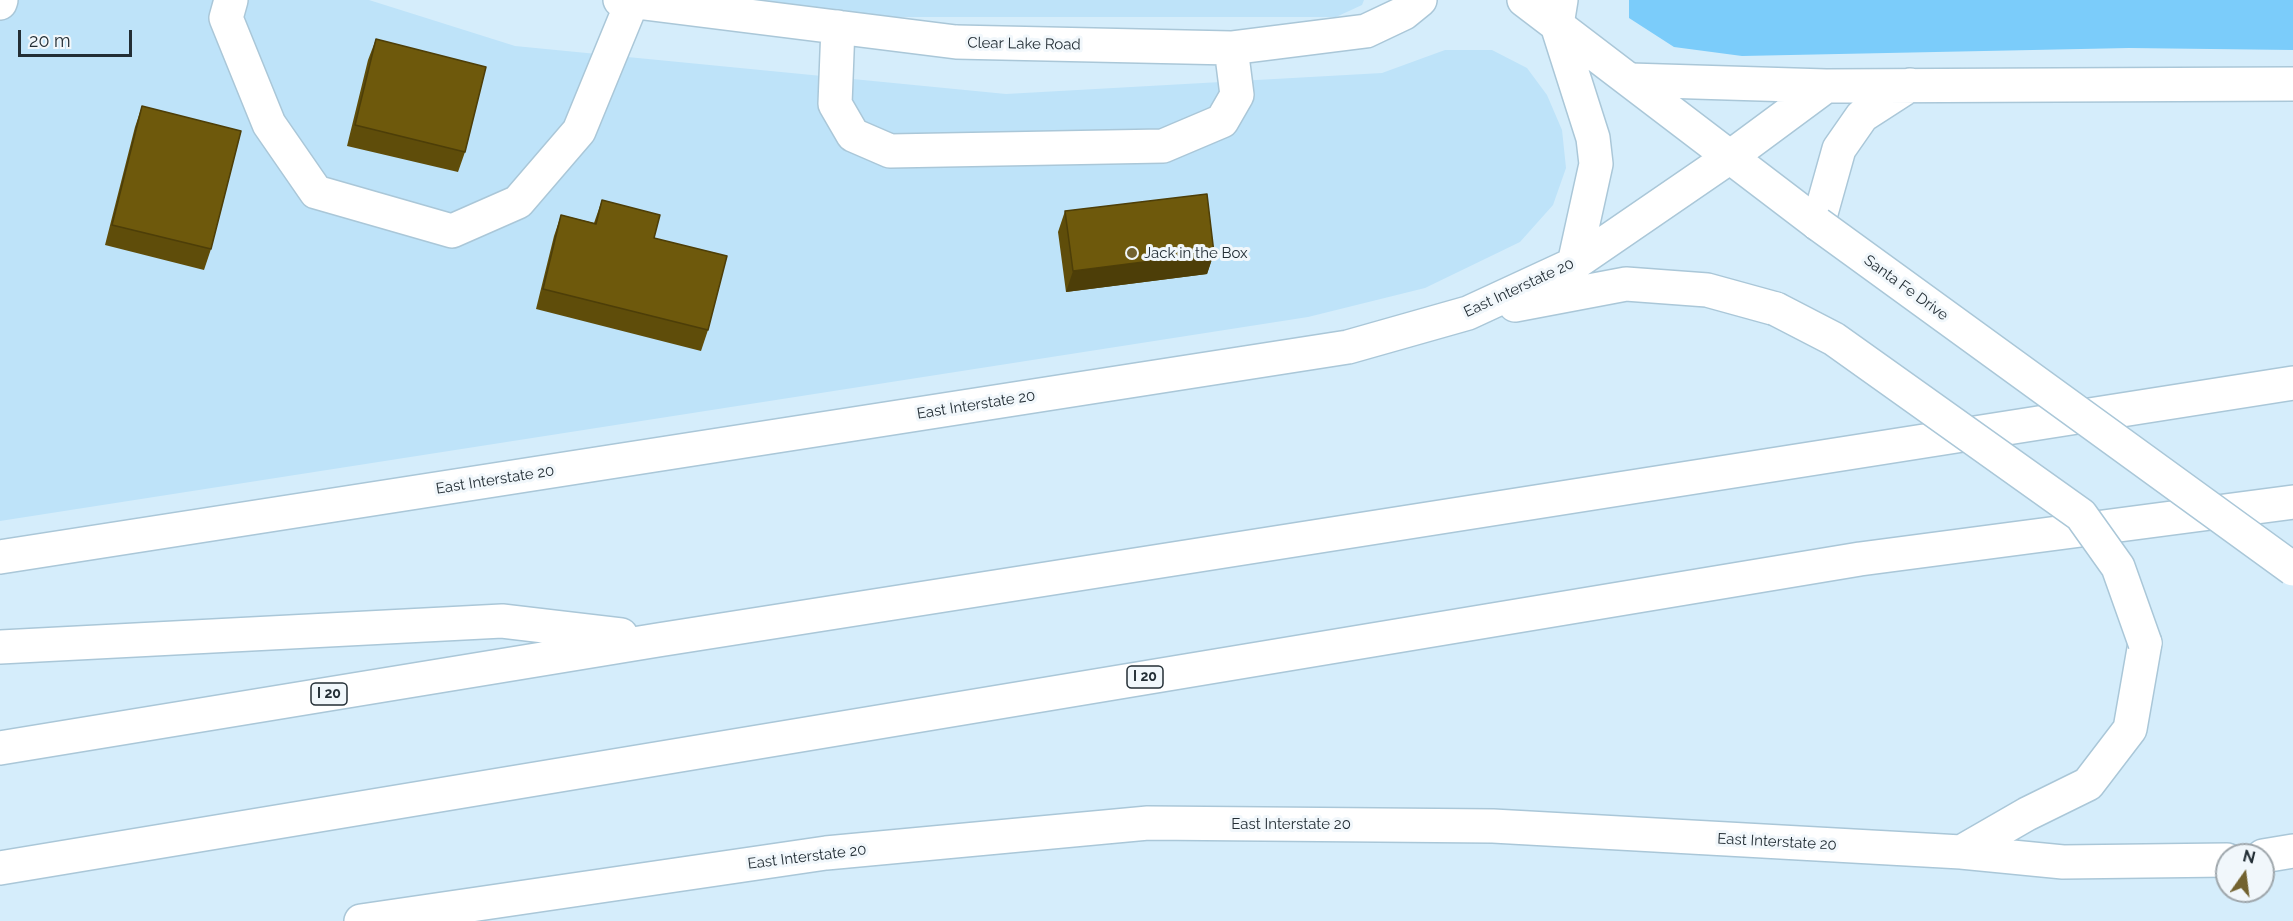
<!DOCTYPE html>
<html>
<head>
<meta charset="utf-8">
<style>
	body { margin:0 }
	#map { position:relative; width:2293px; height:921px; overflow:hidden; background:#d5edfb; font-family:Raleway,sans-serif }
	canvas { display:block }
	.north { position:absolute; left:2215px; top:843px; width:60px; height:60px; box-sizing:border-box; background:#f1f7fb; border:2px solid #9fa7ac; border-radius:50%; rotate:14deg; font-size:16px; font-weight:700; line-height:24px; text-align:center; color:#232e35 }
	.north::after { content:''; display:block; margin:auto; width:21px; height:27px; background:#72622f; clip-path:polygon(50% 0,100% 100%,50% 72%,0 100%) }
	.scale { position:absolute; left:18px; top:30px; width:114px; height:27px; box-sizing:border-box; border:3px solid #232e35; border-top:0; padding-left:8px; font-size:18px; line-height:21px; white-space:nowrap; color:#232e35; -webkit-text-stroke:4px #f1f7fb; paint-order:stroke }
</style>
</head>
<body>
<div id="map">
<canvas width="2293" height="921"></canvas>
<div class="north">N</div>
<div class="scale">20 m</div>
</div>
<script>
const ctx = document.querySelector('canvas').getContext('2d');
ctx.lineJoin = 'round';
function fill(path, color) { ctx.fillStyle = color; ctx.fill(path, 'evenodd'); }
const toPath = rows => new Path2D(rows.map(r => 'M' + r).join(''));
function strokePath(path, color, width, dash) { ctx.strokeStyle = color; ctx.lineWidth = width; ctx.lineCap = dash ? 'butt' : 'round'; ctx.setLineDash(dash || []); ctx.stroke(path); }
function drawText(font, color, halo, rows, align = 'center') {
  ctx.font = font + ' Raleway,sans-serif'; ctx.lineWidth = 6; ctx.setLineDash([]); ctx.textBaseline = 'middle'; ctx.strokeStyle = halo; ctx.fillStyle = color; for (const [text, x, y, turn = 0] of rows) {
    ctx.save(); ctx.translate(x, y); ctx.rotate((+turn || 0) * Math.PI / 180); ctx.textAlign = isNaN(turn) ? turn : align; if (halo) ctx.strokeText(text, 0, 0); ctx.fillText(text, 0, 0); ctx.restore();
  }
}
fill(toPath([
	[0,0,369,0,515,46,1006,94,1382,73,1445,50,1492,50,1527,68,1547,95,1562,130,1566,168,1553,205,1520,242,1425,288,1308,317,0,521],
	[708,0,1364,0,1362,5,1336,17,823,17]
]), '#bee3f9');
fill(toPath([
	[1629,0,2293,0,2293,50,2129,48,1742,56,1674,47,1629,18]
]), '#7bccfa');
const minor = toPath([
	[231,0,226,18,269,124,316,192,452,231,518,202,579,131,632,2],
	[620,0,956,42,1231,48,1366,31,1404,13,1420,0],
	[0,3,1,0],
	[1557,25,1561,0],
	[838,27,835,104,853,135,890,151,1163,146,1222,121,1237,95,1231,48]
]);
const major = toPath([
	[1524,0,1818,224],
	[1557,25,1593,138,1596,164,1574,264],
	[1515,305,1626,284,1707,290,1776,309],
	[0,557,1348,347,1468,313,1574,264,1730,157],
	[1961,852,2027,814,2088,784,2130,729,2145,643],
	[2263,856,2293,851],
	[361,921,826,853,1148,823,1493,826,1961,852,2063,862,2227,860]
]);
const highway = toPath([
	[1630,80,1826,86,2293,84],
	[1730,157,1826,86],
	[1818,224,1839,149,1862,116,1910,85],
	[0,647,502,621,621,635],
	[0,748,658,640,2293,383],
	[0,868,1860,559,2293,502]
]);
strokePath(minor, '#aac7d8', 36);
strokePath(major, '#aac7d8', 36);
strokePath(highway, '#aac7d8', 36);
strokePath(minor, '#fff', 33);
strokePath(major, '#fff', 33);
strokePath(highway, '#fff', 33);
const majorBridge = toPath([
	[1818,224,2293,569],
	[1776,309,1834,339,2081,515,2118,567,2145,643]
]);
strokePath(majorBridge, '#aac7d8', 36, []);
strokePath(majorBridge, '#fff', 33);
fill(toPath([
	[376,39,465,152,458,172,347,146,368,60],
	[142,106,211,249,204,270,105,245,135,127],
	[602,200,654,238,708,330,701,351,536,309,554,236,561,215,594,223],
	[1065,211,1214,253,1207,274,1066,292,1058,232]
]), '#5f4d0a');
fill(toPath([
	[1214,253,1207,274,1066,292,1073,271]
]), '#4d3e08');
const building = toPath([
	[376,39,486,67,465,152,355,125,376,39],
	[142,106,241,131,211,249,112,225,142,106],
	[1207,194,1214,253,1073,271,1065,211,1207,194],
	[602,200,660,215,654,238,727,256,708,330,543,289,561,215,596,224,602,200]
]);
fill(building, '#6e590c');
strokePath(building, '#4d3e08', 1.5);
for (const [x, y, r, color] of [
	[1132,253,6,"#72622f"]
]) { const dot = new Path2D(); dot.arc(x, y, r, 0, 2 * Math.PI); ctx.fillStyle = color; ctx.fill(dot); strokePath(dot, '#f1f7fb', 2); }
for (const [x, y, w] of [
	[1145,677,36],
	[329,694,36]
]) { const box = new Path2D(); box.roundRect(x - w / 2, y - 11, w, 22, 4.5); ctx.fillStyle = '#f1f7fb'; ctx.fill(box); strokePath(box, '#232e35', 1.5); }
drawText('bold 14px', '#232e35', null, [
	["I 20",1145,677],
	["I 20",329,694]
]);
drawText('15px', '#232e35', '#f1f7fb', [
	["Clear Lake Road",1024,44,1],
	["East Interstate 20",1519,288,-25],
	["Santa Fe Drive",1906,288,36],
	["East Interstate 20",976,405,-9],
	["East Interstate 20",495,480,-9],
	["East Interstate 20",1291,824],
	["East Interstate 20",1777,842,3],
	["East Interstate 20",807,857,-7]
]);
drawText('15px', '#232e35', '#f1f7fb', [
	["Jack in the Box",1144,253]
], 'left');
</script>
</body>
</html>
